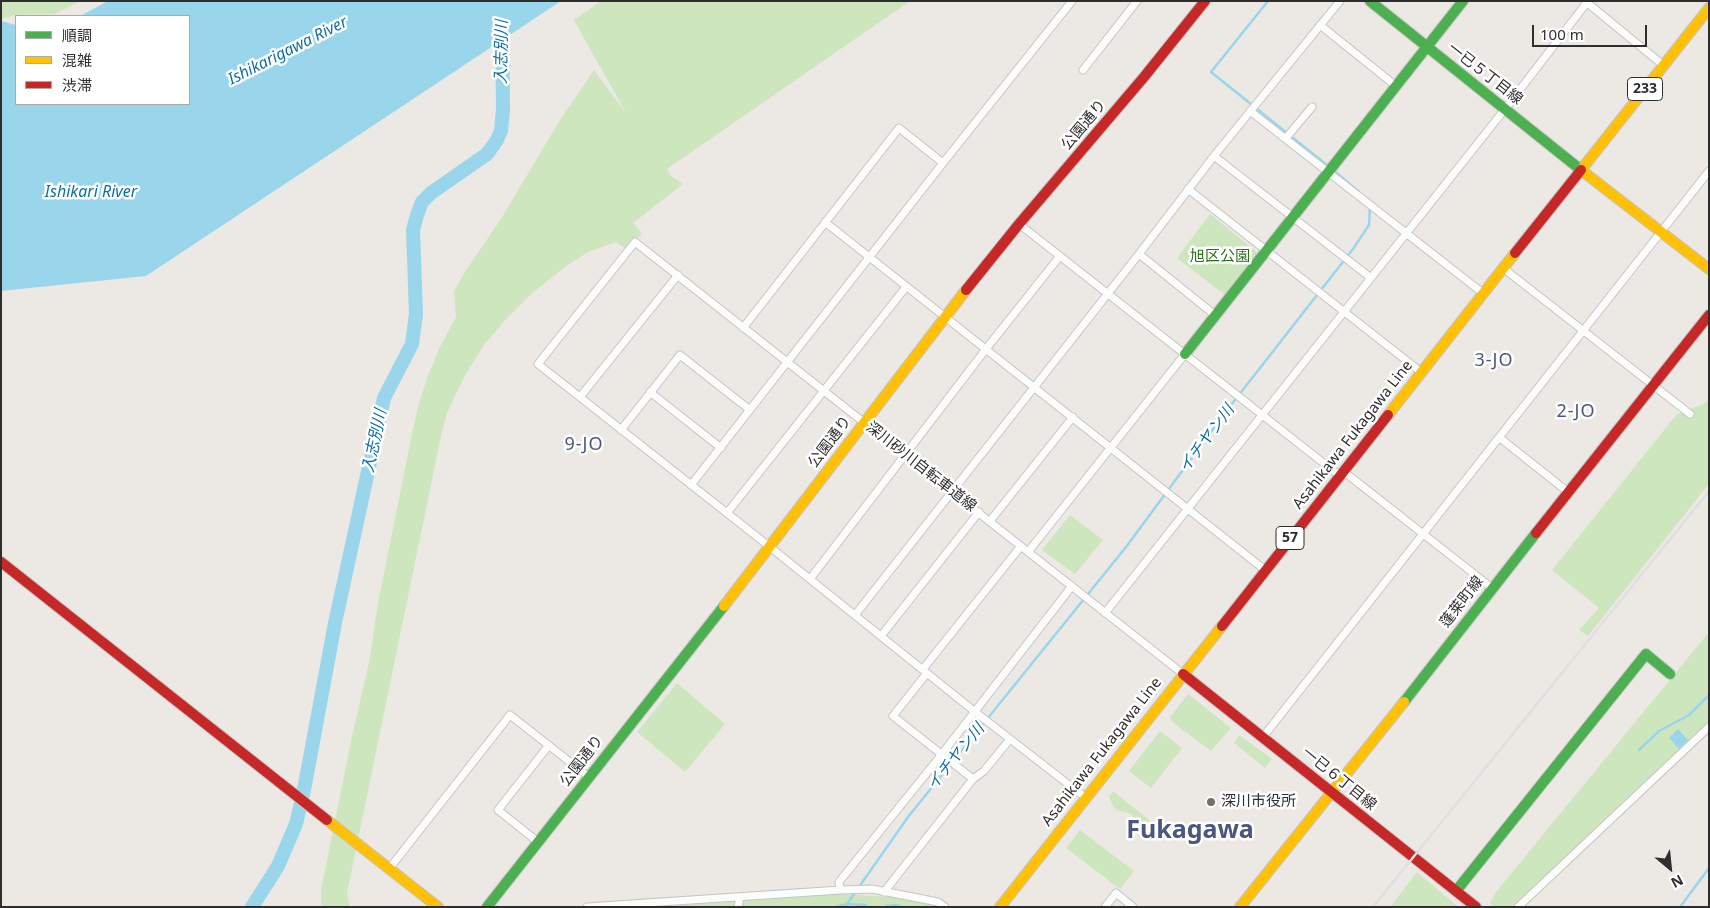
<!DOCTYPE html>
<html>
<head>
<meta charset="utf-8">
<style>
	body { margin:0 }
	#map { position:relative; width:1710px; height:908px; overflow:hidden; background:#ece8e4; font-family:"Noto Sans","Noto Sans JP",sans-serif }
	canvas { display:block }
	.frame { position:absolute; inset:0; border:2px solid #2e2e2e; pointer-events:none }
	.legend { position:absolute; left:15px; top:15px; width:175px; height:90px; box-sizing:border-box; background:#fff; border:1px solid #ababab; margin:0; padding:6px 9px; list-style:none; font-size:15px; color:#2e2e2e }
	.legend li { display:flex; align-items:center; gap:10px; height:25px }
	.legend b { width:25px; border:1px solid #ababab }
	.north { position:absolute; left:1645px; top:843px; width:50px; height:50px; -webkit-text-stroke:4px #fff; paint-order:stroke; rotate:152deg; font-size:14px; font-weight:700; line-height:20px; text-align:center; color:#2e2e2e }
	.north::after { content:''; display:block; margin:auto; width:18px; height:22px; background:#2e2e2e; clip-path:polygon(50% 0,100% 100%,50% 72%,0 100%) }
	.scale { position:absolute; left:1532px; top:25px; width:115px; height:22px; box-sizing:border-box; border:2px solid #2e2e2e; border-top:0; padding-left:6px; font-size:15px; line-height:18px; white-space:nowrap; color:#2e2e2e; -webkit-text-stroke:4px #fff; paint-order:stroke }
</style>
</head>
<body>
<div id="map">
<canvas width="1710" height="908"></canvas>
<div class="frame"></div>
<ul class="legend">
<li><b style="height:6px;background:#4caf50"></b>順調</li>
<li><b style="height:6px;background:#ffc107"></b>混雑</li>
<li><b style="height:6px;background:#c62828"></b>渋滞</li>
</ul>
<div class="north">N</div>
<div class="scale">100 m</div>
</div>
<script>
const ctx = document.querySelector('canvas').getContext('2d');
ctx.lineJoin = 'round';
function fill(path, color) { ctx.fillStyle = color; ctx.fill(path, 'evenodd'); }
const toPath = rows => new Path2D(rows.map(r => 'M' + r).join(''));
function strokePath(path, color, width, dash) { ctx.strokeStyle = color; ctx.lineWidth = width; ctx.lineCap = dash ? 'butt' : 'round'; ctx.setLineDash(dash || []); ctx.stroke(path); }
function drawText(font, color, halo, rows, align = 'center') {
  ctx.font = font + ' "Noto Sans","Noto Sans JP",sans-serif'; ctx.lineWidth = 5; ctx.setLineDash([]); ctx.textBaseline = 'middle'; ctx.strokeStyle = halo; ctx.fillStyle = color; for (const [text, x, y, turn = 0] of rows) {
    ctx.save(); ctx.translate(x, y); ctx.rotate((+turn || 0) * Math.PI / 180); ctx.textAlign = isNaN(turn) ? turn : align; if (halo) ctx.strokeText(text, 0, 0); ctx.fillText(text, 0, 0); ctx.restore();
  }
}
fill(toPath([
	[1,1,80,1,55,14,14,15,1,19],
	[601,1,910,1,667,169,671,176,683,184,633,223,642,234,626,249,616,242,588,252,565,267,531,294,507,318,484,345,464,377,447,413,441,436,347,893,350,907,321,907,321,890,352,736,369,663,378,603,412,434,418,407,427,378,440,347,456,317,454,291,468,267,501,219,560,120,594,70,626,113,574,20],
	[1210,214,1258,253,1225,295,1177,258],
	[1709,398,1709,484,1588,636,1579,630,1599,608,1552,570,1677,414,1704,404],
	[1070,515,1103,540,1075,574,1042,550],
	[1709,632,1709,721,1514,907,1495,907,1490,903,1496,892],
	[677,683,725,724,685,772,637,732],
	[1188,694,1231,728,1211,751,1172,722,1170,717],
	[1160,731,1182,748,1151,788,1129,771],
	[1239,735,1272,759,1265,768,1234,743],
	[1113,791,1154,824,1147,832,1143,830,1131,814,1116,810,1113,806,1109,797],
	[1080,830,1134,871,1120,889,1066,848],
	[1417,872,1457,906,1458,907,1390,907],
	[840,894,893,897,936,903,940,907,654,907]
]), '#cee6be');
fill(toPath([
	[108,1,561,1,146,276,1,291,1,21,16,25,16,104,189,104,189,16,80,16],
	[1678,729,1688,740,1679,749,1669,738]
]), '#99d6ec');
strokePath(toPath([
	[1268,1,1211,72,1328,166],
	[1333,170,1359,192],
	[1639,750,1659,731,1689,715,1709,695],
	[847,904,908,817,1126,547,1231,405,1353,249,1369,225,1370,206],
	[886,906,897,905,902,907],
	[835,907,847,904,866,905],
	[1680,907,1709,868]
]), '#99d6ec', 2.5);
strokePath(toPath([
	[252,907,278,866,296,824,304,790,335,623,384,398,412,344,416,314,413,230,417,215,422,202,431,193,487,154,497,140,501,131,503,109,502,1]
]), '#99d6ec', 14);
const street = toPath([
	[1585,1,1663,65],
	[1320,25,1396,86],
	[1083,70,1137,1],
	[1250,111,1484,294],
	[1286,138,1312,107],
	[1214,156,1371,278],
	[1188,189,1421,372],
	[825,222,1265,570],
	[1019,224,1340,476],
	[1139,254,1215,315],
	[1503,268,1690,414],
	[743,328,899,128,943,163],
	[650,392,721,448],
	[580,397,678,275],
	[621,430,680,355,750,410],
	[1500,438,1568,492],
	[1343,471,1492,588],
	[691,485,943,163,1072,1],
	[727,513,906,287],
	[990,521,1073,417],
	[1028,552,1185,354],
	[810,579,986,349,1060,256],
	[1105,613,1505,109,1588,1],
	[855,615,1139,254,1214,156,1340,1],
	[881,636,979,512],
	[923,669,1021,546],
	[927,673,893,716,973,779],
	[1263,737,1709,171],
	[1086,798,974,711,765,543,538,364,635,242,1183,674],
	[538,842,498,810,549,745],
	[389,869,510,715,589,777],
	[840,890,839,882,942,754,1072,586],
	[884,892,973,779,984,771,1010,739],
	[587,907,840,890,872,889,938,902,945,907],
	[738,907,740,897],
	[1105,907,1116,893,1133,907],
	[1518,907,1709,727]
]);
const fast = toPath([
	[1370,1,1581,170],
	[1185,354,1463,1],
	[1404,702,1536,533],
	[1456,891,1646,654,1670,674],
	[487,907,724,606]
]);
const slow = toPath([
	[1709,8,1581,170,1709,269],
	[1388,415,1515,253],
	[724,606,966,290],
	[327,820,438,907],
	[1000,907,1222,626],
	[1240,907,1404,702]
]);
const jam = toPath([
	[1515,253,1581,170],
	[966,290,1019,224,1144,77,1205,1],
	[1536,533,1709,315],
	[1,562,327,820],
	[1222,626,1388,415],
	[1183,674,1476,907]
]);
strokePath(street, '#c5c4c5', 9);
strokePath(fast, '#c5c4c5', 12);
strokePath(slow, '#c5c4c5', 12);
strokePath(jam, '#c5c4c5', 12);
strokePath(street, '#fcfcfb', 7);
strokePath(fast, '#4caf50', 10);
strokePath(slow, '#ffc107', 10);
strokePath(jam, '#c62828', 10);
strokePath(toPath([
	[1373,907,1709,491]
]), '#dfdfe1', 2.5);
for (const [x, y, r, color] of [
	[1211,802,5,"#706f6e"]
]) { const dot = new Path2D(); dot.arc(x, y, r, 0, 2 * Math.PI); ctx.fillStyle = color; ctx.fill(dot); strokePath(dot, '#fff', 2); }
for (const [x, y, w] of [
	[1645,89,35],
	[1290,538,28]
]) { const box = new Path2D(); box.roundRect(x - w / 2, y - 11.5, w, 23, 4); ctx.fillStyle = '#fff'; ctx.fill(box); strokePath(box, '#2e2e2e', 1); }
drawText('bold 14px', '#2e2e2e', null, [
	["233",1645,89],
	["57",1290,538]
]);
drawText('15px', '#2e2e2e', '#fff', [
	["一已５丁目線",1485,74,38],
	["公園通り",1084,125,-50],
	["Asahikawa Fukagawa Line",1353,435,-52],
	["公園通り",830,442,-53],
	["深川砂川自転車道線",921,467,38],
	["蓬莱町線",1462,602,-52],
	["Asahikawa Fukagawa Line",1102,752,-52],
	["公園通り",582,761,-52],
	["一已６丁目線",1339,779,39]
]);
drawText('15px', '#2c6e1b', '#fff', [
	["旭区公園",1220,257]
]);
drawText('15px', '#2e2e2e', '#fff', [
	["深川市役所",1221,802]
], 'left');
drawText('italic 16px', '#0d6fa3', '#fff', [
	["Ishikarigawa River",288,51,-27],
	["入志別川",502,52,-89],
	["Ishikari River",91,192],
	["イチヤン川",1207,439,-53],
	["入志別川",375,441,-78],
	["イチヤン川",956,757,-51]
]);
ctx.letterSpacing = '1px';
drawText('18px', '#4d5680', '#fff', [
	["3-JO",1494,361],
	["2-JO",1576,412],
	["9-JO",584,445]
]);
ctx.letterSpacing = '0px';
drawText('bold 25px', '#4d5680', '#fff', [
	["Fukagawa",1190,831]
]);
</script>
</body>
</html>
